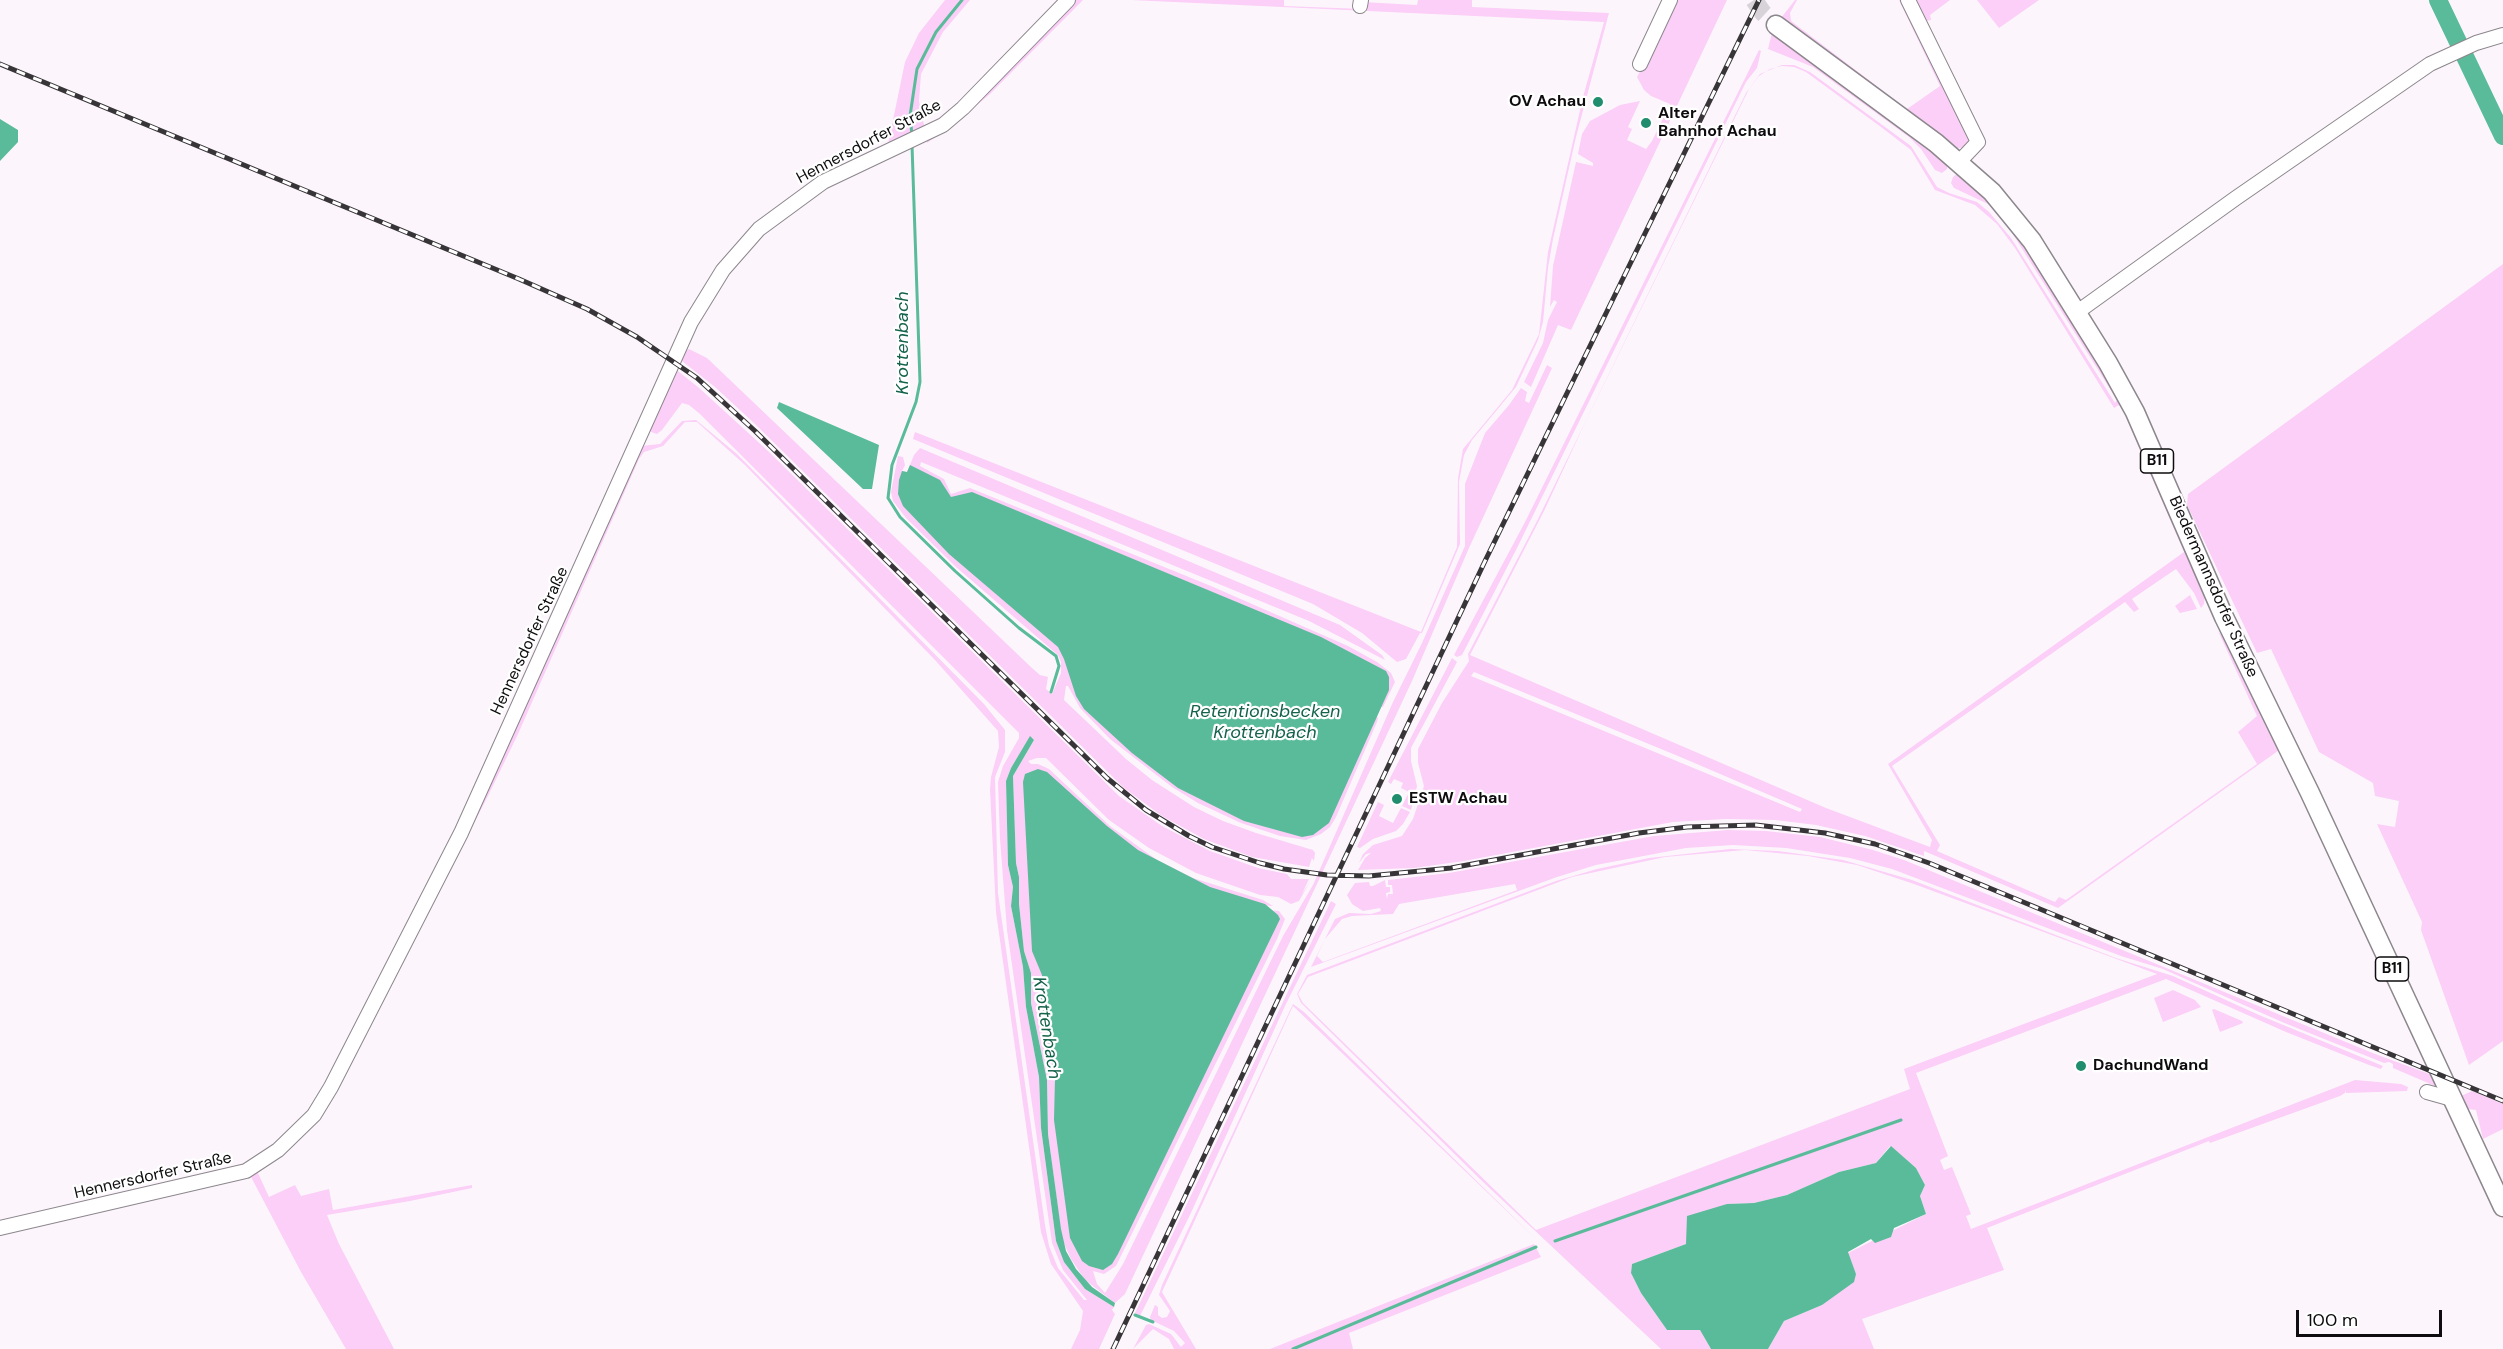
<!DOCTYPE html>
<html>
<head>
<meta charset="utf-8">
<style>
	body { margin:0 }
	#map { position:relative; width:2503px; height:1349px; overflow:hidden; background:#fcf6fc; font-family:"DM Sans",sans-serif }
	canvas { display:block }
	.scale { position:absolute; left:2296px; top:1310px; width:146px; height:27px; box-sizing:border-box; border:3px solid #0e0c0e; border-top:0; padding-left:8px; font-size:18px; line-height:21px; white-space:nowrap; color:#0e0c0e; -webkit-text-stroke:4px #fff; paint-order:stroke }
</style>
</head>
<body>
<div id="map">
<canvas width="2503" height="1349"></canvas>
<div class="scale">100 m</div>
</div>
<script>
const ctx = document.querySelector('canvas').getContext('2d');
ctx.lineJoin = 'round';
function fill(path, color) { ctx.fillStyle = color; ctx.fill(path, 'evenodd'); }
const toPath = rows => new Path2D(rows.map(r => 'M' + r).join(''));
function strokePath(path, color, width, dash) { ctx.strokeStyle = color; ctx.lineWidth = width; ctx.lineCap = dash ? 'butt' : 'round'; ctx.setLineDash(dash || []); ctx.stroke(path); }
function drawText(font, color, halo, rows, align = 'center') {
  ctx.font = font + ' "DM Sans",sans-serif'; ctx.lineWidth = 4.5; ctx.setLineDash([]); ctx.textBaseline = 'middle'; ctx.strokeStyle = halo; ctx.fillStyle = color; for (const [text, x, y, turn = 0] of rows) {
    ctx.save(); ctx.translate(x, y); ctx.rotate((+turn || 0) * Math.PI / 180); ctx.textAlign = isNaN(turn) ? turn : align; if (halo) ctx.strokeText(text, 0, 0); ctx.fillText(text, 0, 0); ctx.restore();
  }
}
fill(toPath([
	[945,0,970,0,943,32,921,74,919,101,925,130,888,144,905,62,919,33],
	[1076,0,1083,0,990,94,957,122,927,143,927,138,991,89],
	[1131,0,1284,0,1284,6,1363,9,1363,2,1417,5,1418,0,1472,0,1472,7,1609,13,1576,137,1553,239,1548,268,1543,322,1538,340,1516,387,1472,440,1464,455,1459,482,1460,544,1422,633,1420,633,1406,659,1397,662,1362,633,1313,604,913,439,915,432,1421,632,1457,547,1458,478,1463,449,1512,390,1539,334,1548,252,1583,97,1604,22],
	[1674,0,1727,0,1571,330,1558,325,1531,387,1524,382,1543,343,1548,320,1557,302,1554,300,1550,307,1553,266,1576,162,1593,166,1593,163,1578,154,1582,134,1590,121,1620,105,1640,101,1628,127,1632,129,1627,140,1646,149,1652,141,1670,104,1651,96,1644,90,1637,77,1675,6],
	[1795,0,1797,0,1790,13,1791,21,1907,109,1940,86,1899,0,1904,0,1969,136,1969,141,1965,147,1954,149,1781,18],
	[1913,0,1950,0,1930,15,1931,20,1926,21,1923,21],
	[1977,0,2039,0,1999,28],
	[1772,33,1898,123,1947,163,1947,169,1942,173,1935,170,1921,149,1909,137,1813,67,1768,49],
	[1759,50,1761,51,1757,68,1746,82,1516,550,1462,655,1457,657,1454,655,1525,522],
	[2467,56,2473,56,2503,119,2503,131],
	[1782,65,1794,65,1810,72,1911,146,1937,187,1949,193,1977,202,1989,212,2011,238,2115,403,2117,400,2009,228,1988,204,1954,188,1951,183,1953,177,1958,173,2008,217,2118,391,2205,595,2204,604,2201,608,2194,593,2176,569,2132,599,2139,609,2134,612,2125,602,1892,766,1940,845,1937,851,2055,902,2059,897,2066,900,2257,764,2238,732,2257,716,2218,631,2226,641,2282,748,2058,908,1924,851,1924,856,1865,836,1816,825,1775,820,1726,819,1673,822,1464,861,1414,868,1358,870,1365,858,1371,853,1366,854,1359,863,1363,854,1373,845,1402,836,1413,819,1424,786,1418,763,1418,749,1442,703,1469,661,1468,654,1537,521,1746,93,1760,74],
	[1782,66,1794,67,1806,72,1881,127,1911,150,1935,190,1975,205,1997,224,2015,248,2114,408,2119,405,2123,410,2184,552,1888,764,1932,840,1930,847,1826,808,1470,655,1544,511,1584,425,1749,89,1759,76,1770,69],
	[1474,672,1678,756,1802,809,1800,812,1471,676],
	[2503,264,2503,1041,2469,1065,2421,930,2422,922,2377,824,2395,827,2399,801,2375,796,2373,783,2319,752,2271,649,2257,653,2187,505,2188,494],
	[689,349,707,358,1032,668,1040,675,1048,677,1046,689,1052,694,1061,673,1061,662,1058,655,956,567,906,518,893,501,891,492,898,456,903,457,905,465,902,471,907,472,914,455,920,448,1340,625,1382,655,1385,660,1309,621,921,462,920,466,944,479,951,494,970,488,1211,586,1348,646,1377,662,1391,673,1395,682,1383,707,1376,708,1375,714,1378,718,1377,722,1336,817,1330,827,1321,834,1306,840,1280,836,1241,823,1198,803,1172,787,1110,739,1080,708,1068,686,1066,686,1064,700,1126,759,1152,780,1194,807,1223,821,1256,833,1313,850,1315,853,1314,861,1312,858,1309,867,1252,857,1204,839,1162,816,1124,788,755,424,715,387,678,358,682,353],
	[1547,365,1552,368,1469,548,1412,681,1125,1294,1115,1303,1085,1280,1071,1259,1062,1239,1048,1134,1047,1080,1031,1003,1031,973,1024,951,1019,904,1019,877,1016,863,1013,776,1034,740,1030,737,1011,768,1006,781,1008,865,1013,887,1011,906,1023,967,1026,1007,1039,1077,1041,1128,1056,1241,1064,1262,1085,1289,1114,1307,1112,1310,1115,1314,1099,1349,1071,1349,1080,1330,1083,1311,1051,1264,1041,1232,996,912,990,789,991,777,999,747,998,731,935,660,745,465,697,422,685,422,663,446,644,452,639,459,518,734,488,796,328,1106,318,1117,641,446,660,444,682,421,696,420,737,454,984,704,1005,730,1005,752,995,777,998,893,1045,1225,1049,1246,1058,1268,1084,1300,1087,1300,1063,1270,1052,1243,1007,930,1000,839,998,782,1003,766,1019,738,1019,733,700,414,689,405,682,403,662,430,657,434,651,432,650,429,674,368,698,387,767,450,1119,796,1162,826,1210,851,1258,868,1287,874,1291,879,1309,879,1302,894,1311,880,1299,901,1291,904,1278,897,1260,895,1196,873,1149,848,1109,820,1046,758,1037,758,1028,761,1031,764,1038,764,1049,769,1110,826,1157,860,1193,878,1263,900,1273,906,1259,905,1259,909,1279,911,1285,919,1277,939,1116,1266,1104,1274,1093,1271,1097,1284,1105,1293,1123,1264,1283,936,1313,885,1393,702,1422,643,1465,546,1465,484,1485,433,1509,405,1521,388,1527,392,1525,401,1529,403],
	[2190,595,2197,609,2180,613,2175,606],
	[1452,658,1457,662,1411,748,1411,761,1417,786,1411,810,1402,806,1409,792,1401,788,1403,783,1394,779,1391,784,1388,782],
	[1378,802,1384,805,1379,816,1393,823,1401,808,1410,812,1403,824,1396,831,1373,839,1360,848,1357,847],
	[1728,830,1766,831,1820,837,1873,850,1904,860,2375,1054,2435,1076,2436,1084,2435,1086,2393,1068,2393,1064,2389,1062,2384,1063,2282,1022,2163,969,2121,956,1892,869,1850,858,1786,848,1733,845,1686,848,1596,865,1557,877,1311,967,1335,919,1349,913,1371,914,1381,911,1380,908,1363,911,1352,904,1347,895,1355,883,1369,882,1370,886,1373,886,1385,880,1386,887,1390,887,1390,892,1386,893,1387,899,1388,894,1393,894,1392,885,1388,885,1388,880,1449,873,1654,836],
	[1515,884,1517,890,1323,962,1317,956,1325,939,1342,919,1352,916,1393,914,1399,904],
	[1730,849,1778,851,1843,860,1912,880,2116,958,2173,976,2259,1015,2383,1066,2381,1069,2369,1065,2286,1032,2166,979,1916,1073,1948,1156,1940,1160,1944,1170,1952,1167,1971,1214,1966,1216,1971,1229,2355,1080,2401,1084,2408,1087,2407,1091,2346,1093,2345,1090,2345,1093,2340,1096,2210,1143,2209,1141,1987,1228,2004,1270,1862,1319,1874,1349,1768,1349,1784,1321,1822,1305,1856,1274,1848,1253,1926,1214,1920,1196,1925,1185,1916,1168,1890,1146,1876,1163,1839,1172,1787,1195,1754,1203,1727,1204,1686,1244,1632,1264,1631,1273,1641,1293,1667,1330,1700,1330,1711,1349,1661,1349,1482,1181,1301,1003,1297,994,1307,975,1556,881,1597,869,1649,858],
	[1745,850,1808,856,1857,865,1914,884,2157,974,1904,1069,1910,1089,1536,1230,1303,1003,1298,994,1308,977,1572,877,1665,857],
	[1331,901,1336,904,1285,1006,1190,1215,1140,1316,1135,1313,1136,1311],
	[2173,990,2195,1000,2201,1007,2163,1022,2154,998],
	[1293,1004,1304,1012,1539,1242,1293,1006,1162,1292,1196,1349,1174,1349,1169,1339,1153,1329,1133,1349,1146,1325,1149,1324,1171,1334,1181,1347,1185,1343,1174,1331,1151,1320,1150,1317,1155,1305,1158,1307,1158,1315,1162,1318,1167,1317,1170,1311,1159,1295,1162,1285],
	[2214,1009,2242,1021,2243,1023,2220,1032,2212,1010],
	[2472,1091,2503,1104,2503,1129,2483,1139,2476,1110,2468,1109,2459,1097],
	[257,1171,269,1197,295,1185,301,1196,329,1189,333,1210,472,1185,472,1188,410,1201,327,1215,339,1244,394,1349,346,1349,301,1272,250,1175],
	[1534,1244,1541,1257,1349,1333,1353,1349,1270,1349]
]), '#fbcff7');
fill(toPath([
	[0,119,18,130,18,142,0,161],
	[779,402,879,445,872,489,863,489,777,408],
	[910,465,940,480,951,497,972,492,1321,637,1386,671,1389,677,1389,690,1329,823,1313,835,1302,837,1244,821,1178,788,1132,753,1084,709,1076,696,1064,659,1058,647,949,554,903,506,898,494,899,480,902,471,907,472],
	[1030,736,1034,740,1013,776,1016,863,1019,877,1019,904,1024,951,1031,973,1031,1003,1047,1080,1048,1134,1061,1229,1066,1251,1076,1269,1092,1287,1115,1303,1114,1307,1085,1289,1064,1262,1056,1241,1041,1128,1039,1077,1026,1007,1023,967,1011,906,1013,887,1008,865,1006,781,1011,768],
	[1038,769,1047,772,1107,826,1138,850,1210,887,1265,904,1278,915,1280,919,1118,1254,1112,1264,1103,1270,1089,1266,1082,1261,1070,1238,1054,1120,1055,1079,1041,999,1042,975,1032,951,1023,782,1025,774],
	[1891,1146,1916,1168,1925,1185,1920,1196,1926,1214,1894,1228,1891,1237,1875,1243,1871,1239,1848,1252,1856,1274,1854,1282,1822,1305,1784,1321,1768,1349,1711,1349,1700,1330,1667,1330,1641,1293,1631,1273,1632,1264,1686,1244,1687,1216,1727,1204,1754,1203,1787,1195,1839,1172,1876,1163]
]), '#59bb99');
strokePath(toPath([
	[912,135,910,116,917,69,936,32,962,0],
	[912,145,920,382,916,402,892,465,888,498,900,517,955,571,1019,628,1056,656,1059,666,1051,692],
	[1555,1241,1901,1120],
	[1135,1315,1153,1322],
	[1293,1349,1536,1247]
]), '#59bb99', 3);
strokePath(toPath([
	[2438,0,2503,136]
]), '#59bb99', 18);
strokePath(toPath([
	[1754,0,1763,13,1776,25]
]), '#d8d3d8', 18, [18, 9]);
const minor = toPath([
	[1908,0,1978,142,1959,162],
	[1360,6,1361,0],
	[1640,64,1670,0],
	[2076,313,2236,198,2430,64,2476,43,2503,35],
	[2427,1092,2452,1099],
	[0,1228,246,1171,278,1150,314,1115,331,1087,461,833,691,322,723,270,759,229,823,182,943,125,963,108,1068,0]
]);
const major = toPath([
	[1776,25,1936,143,1992,192,2032,241,2108,363,2135,412,2224,617,2310,793,2503,1207]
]);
strokePath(minor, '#8c878c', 16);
strokePath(major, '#8c878c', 21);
strokePath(minor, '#fff', 14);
strokePath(major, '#fff', 18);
const rail = toPath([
	[0,64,519,279,587,309,637,337,697,378,755,431,1107,778,1146,810,1189,836,1212,847,1260,863,1284,869,1327,875,1369,876,1451,868,1639,833,1687,827,1756,825,1825,833,1875,844,1929,863,2503,1101],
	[1113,1349,1486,559,1759,0]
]);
strokePath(rail, '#383538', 5);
strokePath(rail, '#fff', 3, [9]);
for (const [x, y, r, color] of [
	[1598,102,6,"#208e6e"],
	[1646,123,6,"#208e6e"],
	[1397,799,6,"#208e6e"],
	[2081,1066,6,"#208e6e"]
]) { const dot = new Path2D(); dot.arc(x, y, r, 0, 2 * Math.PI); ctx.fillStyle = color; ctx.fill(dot); strokePath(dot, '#fff', 2); }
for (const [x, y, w] of [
	[2157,461,33],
	[2392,969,33]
]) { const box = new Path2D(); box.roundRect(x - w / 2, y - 12, w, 24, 4.5); ctx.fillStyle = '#fff'; ctx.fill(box); strokePath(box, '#0e0c0e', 1.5); }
drawText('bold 15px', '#0e0c0e', null, [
	["B11",2157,461],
	["B11",2392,969]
]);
drawText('bold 16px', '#0e0c0e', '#fff', [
	["OV Achau",1586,102,"right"],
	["Alter",1658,114],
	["Bahnhof Achau",1658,132],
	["ESTW Achau",1409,799],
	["DachundWand",2093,1066]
], 'left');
drawText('16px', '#0e0c0e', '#fff', [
	["Hennersdorfer Straße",869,142,-28],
	["Biedermannsdorfer Straße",2213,587,66],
	["Hennersdorfer Straße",530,641,-65],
	["Hennersdorfer Straße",153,1176,-13]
]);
drawText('italic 18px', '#14624b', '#fff', [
	["Krottenbach",903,343,-90],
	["Retentionsbecken",1265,712],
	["Krottenbach",1265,733],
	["Krottenbach",1046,1028,81]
]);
</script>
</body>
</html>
